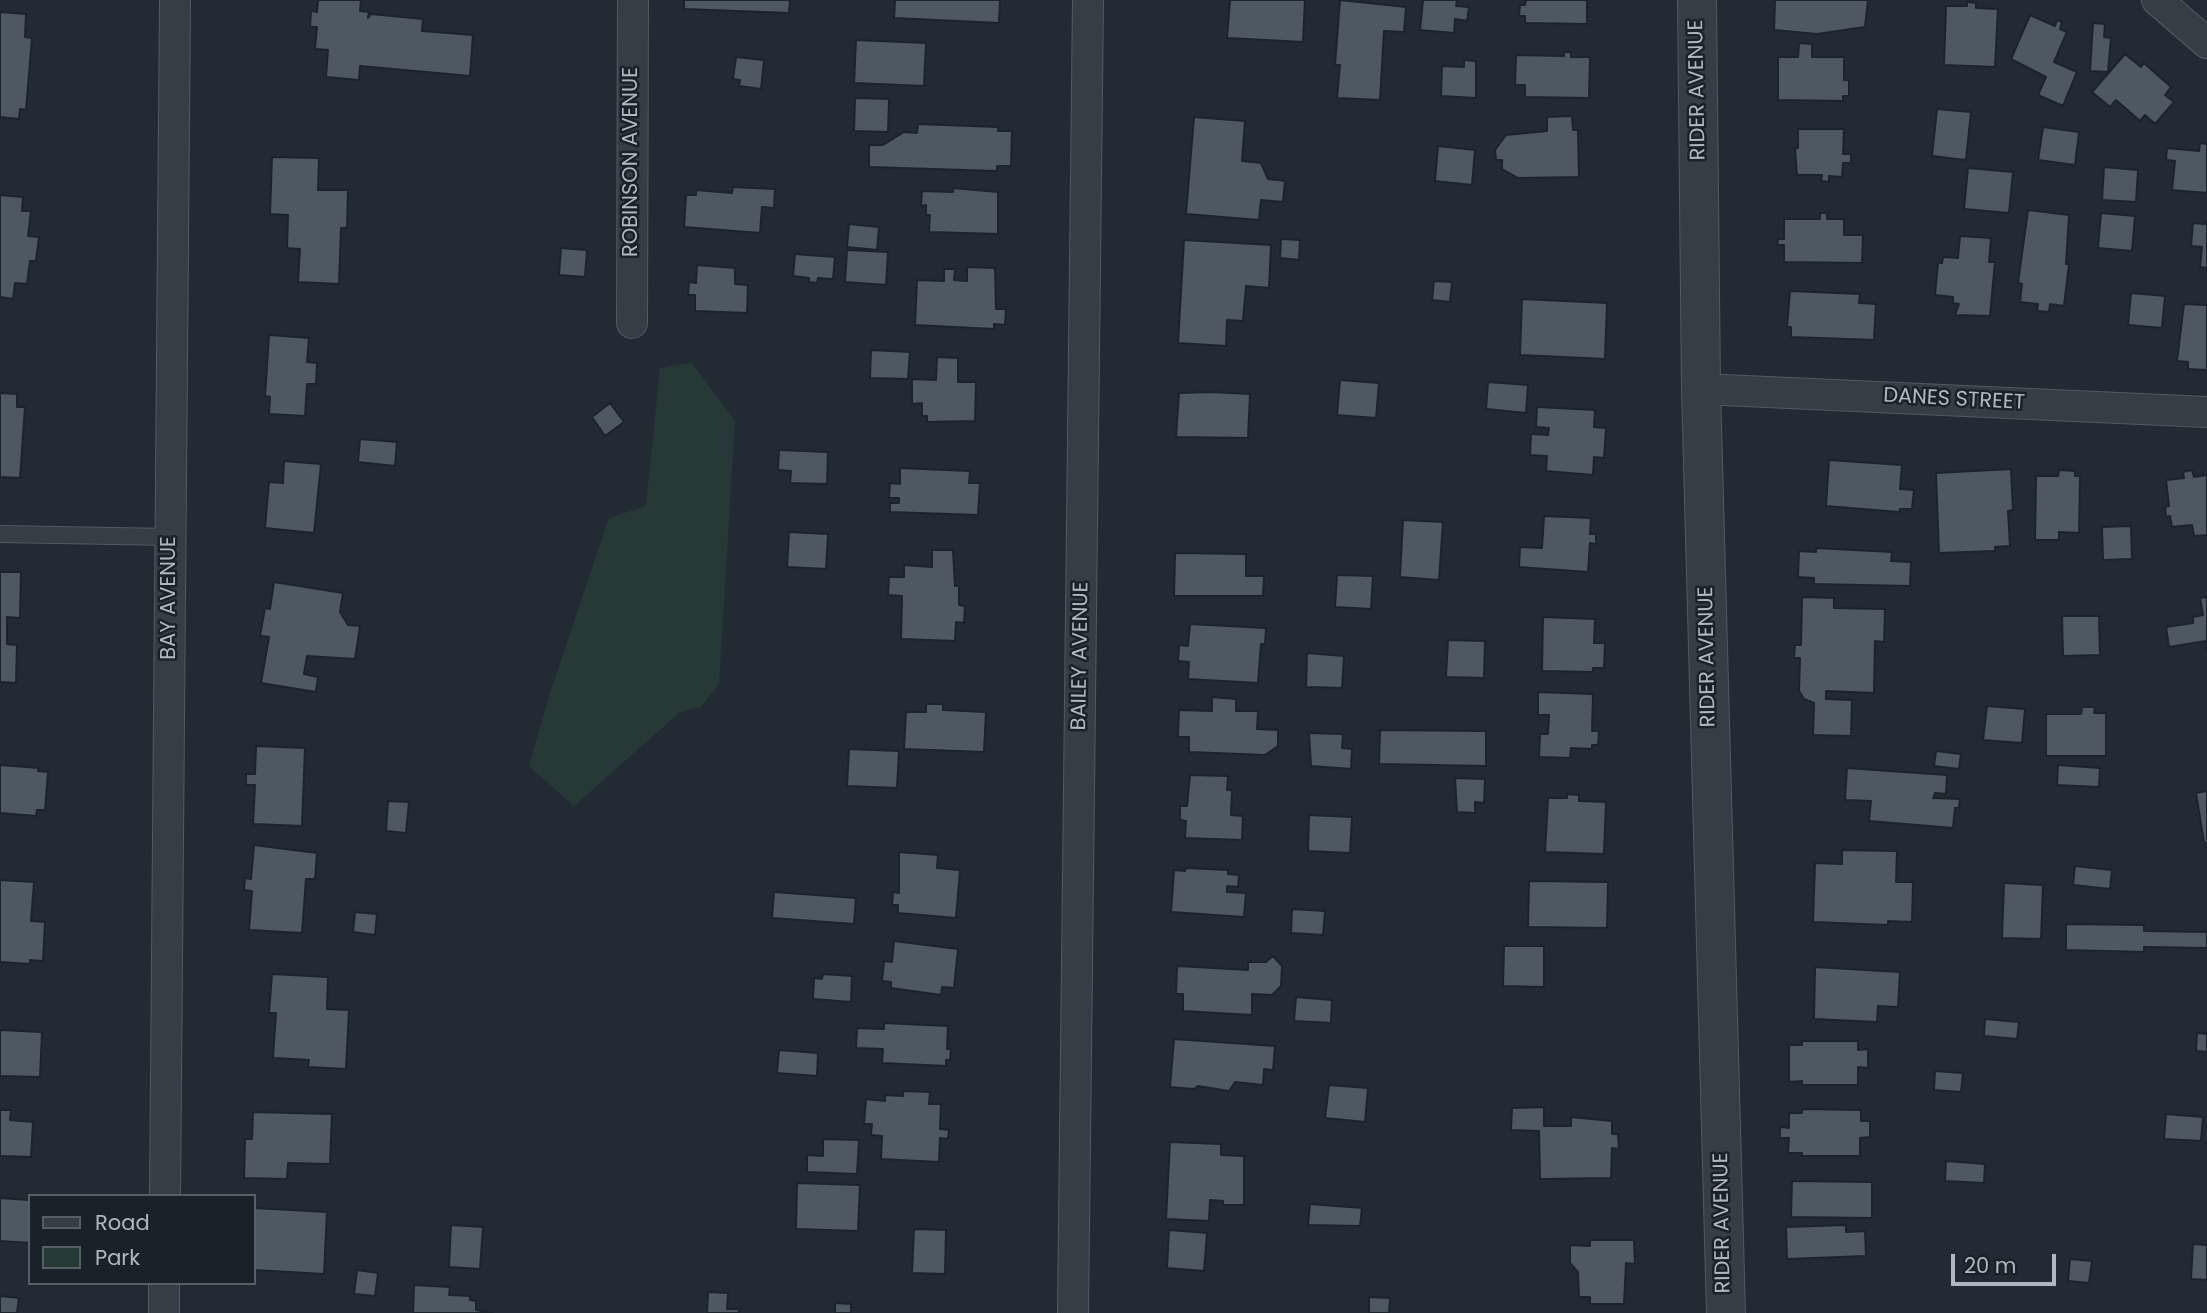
<!DOCTYPE html>
<html>
<head>
<meta charset="utf-8">
<style>
	body { margin:0 }
	#map { position:relative; width:2207px; height:1313px; overflow:hidden; background:#222b34; font-family:Poppins,sans-serif }
	canvas { display:block }
	.legend { position:absolute; left:28px; top:1194px; width:228px; height:91px; box-sizing:border-box; background:#1a2229; border:2px solid #565e66; margin:0; padding:9px 12px; list-style:none; font-size:21px; color:#afb8c1 }
	.legend li { display:flex; align-items:center; gap:14px; height:35px }
	.legend b { width:35px; border:2px solid #565e66 }
	.scale { position:absolute; left:1951px; top:1254px; width:105px; height:32px; box-sizing:border-box; border:4px solid #afb8c1; border-top:0; padding-left:9px; font-size:21px; line-height:24px; white-space:nowrap; color:#afb8c1; -webkit-text-stroke:5px #1a2229; paint-order:stroke }
</style>
</head>
<body>
<div id="map">
<canvas width="2207" height="1313"></canvas>
<ul class="legend">
<li><b style="height:9px;background:#353d45"></b>Road</li>
<li><b style="height:19px;background:#273937"></b>Park</li>
</ul>
<div class="scale">20 m</div>
</div>
<script>
const ctx = document.querySelector('canvas').getContext('2d');
ctx.lineJoin = 'round';
function fill(path, color) { ctx.fillStyle = color; ctx.fill(path, 'evenodd'); }
const toPath = rows => new Path2D(rows.map(r => 'M' + r).join(''));
function strokePath(path, color, width, dash) { ctx.strokeStyle = color; ctx.lineWidth = width; ctx.lineCap = dash ? 'butt' : 'round'; ctx.setLineDash(dash || []); ctx.stroke(path); }
function drawText(font, color, halo, rows, align = 'center') {
  ctx.font = font + ' Poppins,sans-serif'; ctx.lineWidth = 5; ctx.setLineDash([]); ctx.textBaseline = 'middle'; ctx.strokeStyle = halo; ctx.fillStyle = color; for (const [text, x, y, turn = 0] of rows) {
    ctx.save(); ctx.translate(x, y); ctx.rotate((+turn || 0) * Math.PI / 180); ctx.textAlign = isNaN(turn) ? turn : align; if (halo) ctx.strokeText(text, 0, 0); ctx.fillText(text, 0, 0); ctx.restore();
  }
}
fill(toPath([
	[692,363,735,421,719,684,701,707,680,712,574,806,529,766,550,693,609,518,646,506,660,368]
]), '#273937');
const building = toPath([
	[318,0,361,0,360,11,369,12,368,18,371,14,423,19,422,31,473,35,470,76,360,66,359,80,326,77,328,50,315,49,317,27,310,27,311,11,317,12,318,0],
	[684,0,790,0,789,13,684,9,684,0],
	[895,0,1000,0,999,23,894,18,895,0],
	[1230,0,1305,0,1303,42,1227,38,1230,0],
	[1340,0,1406,7,1404,32,1384,31,1380,100,1337,98,1340,65,1335,65,1340,0],
	[1423,0,1457,0,1456,6,1469,7,1467,21,1455,19,1454,33,1420,30,1423,0],
	[1526,0,1587,0,1587,24,1525,23,1525,16,1519,16,1520,5,1525,5,1526,0],
	[1775,0,1868,0,1865,27,1817,34,1774,30,1775,0],
	[1967,2,1976,3,1976,8,1998,9,1995,67,1944,65,1946,6,1967,6,1967,2],
	[0,12,26,14,25,37,32,38,26,110,20,109,19,119,0,117,0,12],
	[2030,15,2055,26,2057,20,2062,22,2060,29,2067,32,2054,62,2077,72,2063,106,2038,95,2046,77,2011,59,2030,15],
	[2093,23,2105,24,2104,37,2111,38,2108,72,2090,71,2093,23],
	[856,40,926,43,924,86,854,83,856,40],
	[1799,43,1812,44,1812,57,1844,57,1844,80,1849,80,1849,96,1843,96,1843,101,1778,100,1778,57,1798,57,1799,43],
	[1564,52,1571,52,1571,57,1590,57,1589,98,1525,97,1525,85,1515,85,1516,55,1564,56,1564,52],
	[2125,54,2141,67,2144,63,2171,87,2165,95,2174,102,2155,124,2145,115,2140,121,2116,100,2110,107,2092,92,2125,54],
	[736,57,764,60,761,89,739,86,740,80,733,79,736,57],
	[1464,60,1476,61,1476,98,1441,96,1442,66,1464,67,1464,60],
	[855,98,889,99,888,132,854,131,855,98],
	[1937,109,1971,112,1966,160,1932,156,1937,109],
	[1572,116,1573,130,1578,130,1579,177,1518,178,1502,169,1502,160,1496,160,1495,150,1506,135,1547,131,1547,117,1572,116],
	[1194,117,1245,121,1242,161,1261,163,1268,179,1285,181,1283,202,1261,200,1259,220,1186,214,1194,117],
	[918,124,998,127,998,131,1012,131,1011,166,997,166,997,171,869,167,869,145,883,145,904,132,917,133,918,124],
	[2043,127,2079,132,2075,165,2038,160,2043,127],
	[1798,129,1844,129,1843,154,1851,154,1851,163,1843,163,1842,177,1829,176,1829,182,1821,181,1822,175,1797,175,1795,148,1798,148,1798,129],
	[2200,143,2207,144,2207,193,2172,190,2175,161,2166,160,2167,148,2199,151,2200,143],
	[1438,146,1475,150,1472,185,1435,181,1438,146],
	[272,157,319,158,318,190,348,190,347,228,341,228,339,284,298,282,300,249,287,248,288,215,270,214,272,157],
	[2104,167,2138,170,2136,202,2102,200,2104,167],
	[1968,168,2013,172,2009,213,1964,209,1968,168],
	[733,187,775,189,774,208,762,207,760,233,684,227,686,195,696,195,696,190,732,193,733,187],
	[953,188,998,192,998,234,929,232,930,215,926,215,926,205,921,206,922,191,953,192,953,188],
	[0,195,23,197,22,211,31,211,28,236,39,237,36,261,30,261,27,284,15,283,13,299,0,297,0,195],
	[2028,210,2069,215,2066,264,2069,264,2064,306,2050,304,2049,312,2037,311,2038,304,2020,302,2022,284,2018,283,2028,210],
	[1820,213,1827,213,1827,219,1844,219,1844,235,1863,235,1862,263,1784,262,1784,245,1777,245,1778,239,1784,239,1784,219,1820,219,1820,213],
	[2101,213,2135,216,2132,251,2098,248,2101,213],
	[2206,221,2207,221,2207,268,2200,267,2202,247,2191,246,2193,223,2205,224,2206,221],
	[849,224,879,227,877,250,847,247,849,224],
	[1960,236,1991,238,1989,262,1995,262,1990,316,1955,315,1959,304,1953,303,1953,297,1935,295,1938,263,1942,263,1943,257,1958,258,1960,236],
	[1281,239,1300,240,1299,260,1280,258,1281,239],
	[1184,240,1271,245,1269,288,1246,286,1243,321,1227,320,1226,346,1178,343,1184,240],
	[561,248,587,250,585,277,559,275,561,248],
	[847,250,888,252,886,285,845,282,847,250],
	[795,254,835,257,833,279,818,278,817,283,809,282,809,278,793,276,795,254],
	[697,265,735,268,735,284,748,285,747,313,695,311,695,295,688,295,689,282,696,283,697,265],
	[967,267,995,268,996,309,1006,309,1005,325,994,324,994,329,915,325,917,280,944,281,944,269,955,269,954,280,967,281,967,267],
	[1434,281,1452,282,1450,302,1432,300,1434,281],
	[1790,291,1860,294,1859,303,1876,304,1874,340,1791,337,1791,327,1787,327,1790,291],
	[2131,293,2165,296,2162,328,2128,325,2131,293],
	[1522,299,1607,303,1605,359,1520,355,1522,299],
	[2184,304,2207,305,2207,370,2188,369,2188,362,2177,361,2184,304],
	[269,335,309,338,307,362,317,363,316,384,307,384,305,416,269,414,270,397,265,396,269,335],
	[871,350,910,352,908,379,870,378,871,350],
	[937,357,958,358,958,382,976,382,975,421,927,422,927,416,922,416,922,403,912,404,912,379,936,380,937,357],
	[1340,380,1379,383,1376,418,1337,415,1340,380],
	[1488,382,1528,385,1526,413,1486,409,1488,382],
	[1211,392,1250,394,1248,438,1176,437,1179,393,1211,392],
	[0,393,17,394,17,407,25,407,20,478,0,477,0,393],
	[610,403,624,422,605,436,592,417,610,403],
	[1537,407,1595,410,1594,427,1606,428,1604,458,1594,457,1593,475,1546,471,1547,456,1530,455,1531,434,1548,435,1549,428,1536,427,1537,407],
	[360,439,397,442,395,466,358,462,360,439],
	[779,450,828,452,827,484,790,483,791,471,778,470,779,450],
	[1829,460,1902,465,1900,489,1914,490,1912,509,1900,509,1899,512,1826,506,1829,460],
	[284,461,321,464,314,533,265,528,269,482,283,483,284,461],
	[900,468,970,471,969,483,980,483,978,515,890,512,890,503,899,503,899,498,889,498,890,483,900,484,900,468],
	[2011,469,2013,510,2008,511,2010,546,1995,547,1995,551,1939,553,1936,473,2011,469],
	[2059,470,2075,471,2075,476,2080,476,2079,533,2059,532,2059,540,2035,540,2036,476,2058,476,2059,470],
	[2192,470,2194,477,2207,475,2207,535,2194,536,2192,525,2172,527,2170,516,2166,517,2165,507,2169,506,2166,480,2184,478,2183,472,2192,470],
	[1544,516,1591,518,1590,534,1596,534,1596,544,1590,543,1588,572,1519,567,1520,547,1542,548,1544,516],
	[1403,520,1443,522,1439,580,1400,577,1403,520],
	[2131,526,2132,559,2103,560,2102,527,2131,526],
	[789,532,828,534,826,569,787,567,789,532],
	[1816,548,1892,552,1891,561,1911,562,1910,586,1814,584,1814,578,1798,577,1799,551,1816,552,1816,548],
	[932,550,953,550,955,586,959,586,959,605,965,606,964,623,956,622,955,641,901,639,902,596,888,595,889,577,904,577,904,565,932,567,932,550],
	[1175,553,1246,554,1246,576,1264,576,1263,596,1174,596,1175,553],
	[0,572,21,572,20,618,7,617,7,644,17,645,16,683,0,682,0,572],
	[1337,575,1373,576,1371,609,1335,607,1337,575],
	[274,582,343,593,340,612,348,625,360,626,355,659,307,656,304,674,318,677,316,692,261,683,269,637,260,636,265,608,270,609,274,582],
	[1802,597,1834,598,1834,608,1885,609,1884,642,1875,641,1874,693,1826,691,1826,699,1852,700,1851,736,1813,735,1814,703,1804,699,1799,691,1800,658,1794,658,1795,645,1801,645,1802,597],
	[2207,597,2207,650,2206,641,2169,647,2166,627,2193,623,2193,617,2203,615,2200,598,2207,597],
	[2062,616,2099,616,2100,655,2063,656,2062,616],
	[1543,617,1595,619,1594,643,1605,643,1604,668,1593,668,1593,672,1542,671,1543,617],
	[1190,624,1266,628,1265,644,1261,644,1258,683,1188,679,1189,662,1178,661,1179,645,1188,646,1190,624],
	[1448,640,1485,641,1484,678,1446,677,1448,640],
	[1307,653,1344,656,1342,688,1306,687,1307,653],
	[1538,692,1593,694,1592,731,1599,731,1598,745,1592,745,1592,749,1571,748,1570,758,1539,757,1540,734,1548,734,1549,715,1538,715,1538,692],
	[1212,697,1236,699,1236,711,1258,711,1257,729,1278,730,1278,746,1265,755,1189,752,1189,737,1178,737,1179,710,1212,711,1212,697],
	[926,704,943,704,943,710,986,712,984,752,904,749,906,712,926,712,926,704],
	[1987,706,2025,709,2022,743,1983,740,1987,706],
	[2082,707,2095,707,2094,713,2106,713,2106,756,2046,756,2046,714,2081,714,2082,707],
	[1380,730,1486,731,1486,766,1379,764,1380,730],
	[1309,733,1343,734,1342,748,1352,749,1351,769,1311,766,1309,733],
	[256,746,305,748,302,826,253,824,255,785,246,785,246,774,255,774,256,746],
	[849,749,899,751,897,788,847,786,849,749],
	[1936,751,1961,754,1959,769,1934,766,1936,751],
	[0,765,39,768,38,771,48,772,45,810,37,810,36,816,0,813,0,765],
	[2058,765,2100,768,2099,787,2057,785,2058,765],
	[1847,768,1947,775,1946,794,1935,793,1933,798,1960,799,1959,808,1955,808,1953,828,1869,821,1871,801,1845,800,1847,768],
	[1190,775,1228,776,1227,790,1232,790,1231,815,1243,816,1242,840,1185,838,1186,821,1180,820,1180,806,1187,806,1190,775],
	[1455,778,1485,779,1484,803,1475,802,1475,813,1457,812,1455,778],
	[2207,791,2207,843,2204,843,2196,793,2207,791],
	[1567,794,1579,795,1579,801,1606,802,1604,854,1545,852,1548,798,1567,798,1567,794],
	[388,801,409,802,406,833,386,831,388,801],
	[1309,815,1352,817,1350,853,1308,851,1309,815],
	[254,845,317,853,315,879,306,879,302,933,249,930,252,891,244,890,245,878,251,879,254,845],
	[1842,850,1897,851,1896,882,1913,882,1912,922,1888,921,1888,925,1813,922,1815,863,1842,864,1842,850],
	[899,852,938,855,937,868,960,870,956,918,898,913,898,905,892,905,893,892,899,893,899,852],
	[2075,866,2112,870,2110,889,2073,885,2075,866],
	[1186,868,1228,870,1228,874,1239,875,1238,887,1227,886,1227,892,1246,893,1244,917,1171,912,1174,870,1185,871,1186,868],
	[0,880,34,882,31,921,45,922,43,961,30,960,30,964,0,962,0,880],
	[1529,881,1608,882,1607,928,1528,927,1529,881],
	[2004,883,2043,885,2041,939,2002,938,2004,883],
	[774,892,856,898,854,924,772,918,774,892],
	[1292,909,1325,911,1323,935,1291,933,1292,909],
	[355,912,377,914,375,935,353,932,355,912],
	[2066,924,2144,925,2144,931,2207,932,2207,948,2144,947,2144,952,2066,950,2066,924],
	[894,941,958,949,954,988,942,987,941,995,891,988,891,982,882,981,884,961,892,962,894,941],
	[1504,946,1544,946,1544,987,1503,986,1504,946],
	[1273,956,1282,966,1281,986,1272,995,1252,994,1252,1015,1183,1011,1183,994,1176,994,1177,966,1248,970,1248,962,1266,962,1273,956],
	[1815,967,1900,972,1898,1007,1878,1006,1877,1022,1814,1019,1815,967],
	[272,974,328,977,327,1009,349,1010,346,1069,308,1067,309,1060,273,1058,276,1013,269,1013,272,974],
	[823,974,852,976,851,1002,813,999,814,978,822,979,823,974],
	[1296,997,1332,1000,1331,1023,1294,1021,1296,997],
	[1985,1019,2019,1022,2017,1039,1984,1036,1985,1019],
	[884,1023,948,1026,947,1049,951,1049,950,1060,946,1060,946,1066,882,1063,883,1049,856,1048,857,1028,884,1029,884,1023],
	[0,1030,42,1032,40,1077,0,1076,0,1030],
	[2197,1033,2207,1034,2207,1052,2196,1051,2197,1033],
	[1174,1039,1275,1046,1273,1070,1264,1069,1263,1085,1235,1082,1229,1091,1198,1086,1194,1089,1170,1087,1174,1039],
	[1802,1041,1858,1041,1858,1050,1868,1049,1868,1068,1858,1067,1858,1085,1802,1085,1802,1081,1789,1082,1789,1045,1802,1045,1802,1041],
	[779,1050,818,1053,817,1076,777,1073,779,1050],
	[1935,1071,1963,1073,1961,1092,1934,1090,1935,1071],
	[1329,1085,1368,1088,1365,1122,1325,1118,1329,1085],
	[903,1091,930,1092,929,1104,941,1104,940,1129,949,1130,948,1139,940,1138,939,1162,881,1159,882,1136,871,1135,872,1124,864,1124,866,1099,885,1101,885,1095,903,1096,903,1091],
	[1544,1107,1544,1126,1571,1126,1571,1117,1612,1121,1612,1134,1618,1134,1619,1149,1612,1148,1611,1178,1540,1179,1539,1131,1511,1130,1512,1108,1544,1107],
	[1802,1109,1861,1110,1861,1121,1870,1121,1870,1137,1860,1138,1860,1156,1802,1156,1802,1153,1788,1153,1789,1138,1780,1138,1780,1127,1789,1128,1789,1113,1802,1113,1802,1109],
	[0,1110,11,1110,10,1120,33,1122,31,1157,0,1156,0,1110],
	[253,1112,332,1114,330,1164,288,1163,287,1179,244,1178,245,1139,252,1139,253,1112],
	[2166,1114,2203,1117,2201,1141,2164,1139,2166,1114],
	[823,1139,859,1140,857,1174,807,1172,807,1155,823,1156,823,1139],
	[1170,1142,1221,1144,1221,1155,1244,1156,1244,1205,1223,1205,1223,1201,1210,1200,1209,1221,1166,1219,1170,1142],
	[1946,1161,1985,1164,1984,1183,1945,1181,1946,1161],
	[1792,1181,1872,1182,1872,1218,1791,1217,1792,1181],
	[797,1183,860,1185,858,1231,796,1229,797,1183],
	[0,1198,29,1200,30,1243,0,1241,0,1198],
	[1310,1204,1362,1208,1360,1226,1308,1225,1310,1204],
	[255,1208,327,1212,324,1274,254,1270,255,1208],
	[451,1225,483,1227,480,1269,449,1267,451,1225],
	[1846,1225,1846,1232,1865,1231,1866,1256,1787,1259,1786,1227,1846,1225],
	[914,1229,946,1230,945,1274,912,1273,914,1229],
	[1169,1230,1207,1233,1204,1271,1167,1268,1169,1230],
	[1590,1240,1634,1240,1635,1264,1626,1263,1624,1304,1590,1304,1590,1297,1579,1297,1578,1272,1570,1263,1570,1245,1590,1246,1590,1240],
	[2193,1244,2207,1245,2207,1280,2191,1279,2193,1244],
	[2070,1259,2092,1261,2089,1283,2068,1281,2070,1259],
	[357,1270,378,1273,375,1296,354,1294,357,1270],
	[414,1285,450,1287,449,1295,470,1296,470,1300,476,1301,476,1310,493,1313,413,1313,414,1285],
	[708,1292,728,1293,727,1309,739,1309,739,1313,707,1313,708,1292],
	[0,1296,19,1298,17,1313,0,1313,0,1296],
	[1369,1297,1390,1298,1389,1313,1369,1313,1369,1297],
	[835,1303,851,1304,851,1313,835,1313,835,1303]
]);
fill(building, '#4d5862');
strokePath(building, '#1c242b', 2);
const service = toPath([
	[0,534,171,537]
]);
const minor = toPath([
	[2157,0,2207,43],
	[632,323,633,0],
	[1701,389,2207,412],
	[165,1196,175,0],
	[164,1313,164,1283],
	[1073,1313,1088,0]
]);
const tertiary = toPath([
	[1697,0,1701,389,1726,1313]
]);
strokePath(service, '#525b62', 18);
strokePath(minor, '#525b62', 32);
strokePath(tertiary, '#525b62', 40);
strokePath(service, '#353d45', 16);
strokePath(minor, '#353d45', 30);
strokePath(tertiary, '#353d45', 38);
drawText('21px', '#afb8c1', '#1a2229', [
	["RIDER AVENUE",1698,90,-91],
	["ROBINSON AVENUE",632,162,-90],
	["DANES STREET",1954,400,3],
	["BAY AVENUE",170,598,-90],
	["BAILEY AVENUE",1081,656,-89],
	["RIDER AVENUE",1708,657,-91],
	["RIDER AVENUE",1723,1223,-91]
]);
</script>
</body>
</html>
